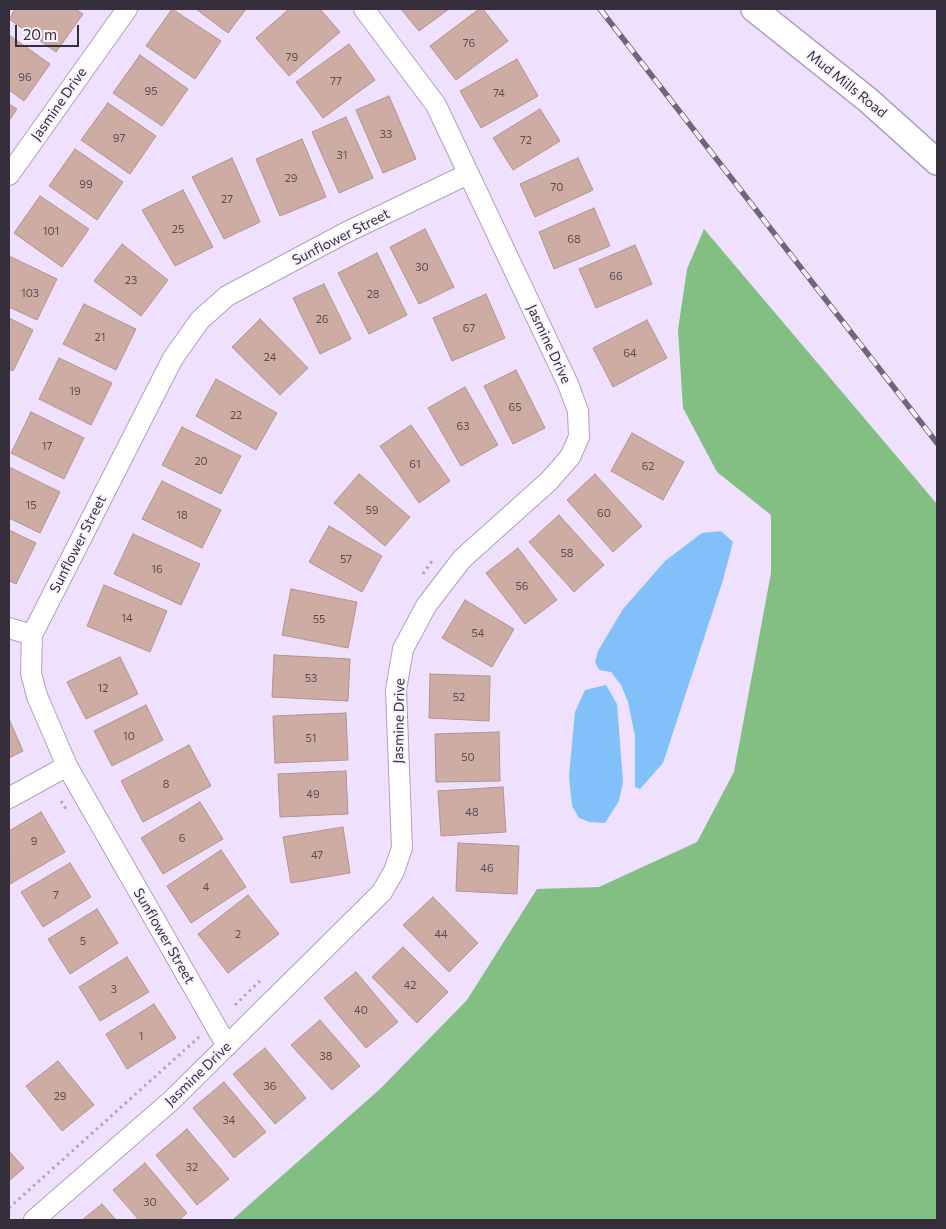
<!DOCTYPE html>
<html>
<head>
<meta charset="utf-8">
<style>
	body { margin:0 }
	#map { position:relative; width:946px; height:1229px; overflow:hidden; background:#efe1fe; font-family:Commissioner,sans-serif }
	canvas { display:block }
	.frame { position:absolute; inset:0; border:10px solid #342f3a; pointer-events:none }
	.scale { position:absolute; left:15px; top:25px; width:64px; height:22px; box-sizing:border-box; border:2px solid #342f3a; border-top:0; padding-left:6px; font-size:15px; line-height:18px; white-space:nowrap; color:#342f3a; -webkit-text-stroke:4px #f8f3fe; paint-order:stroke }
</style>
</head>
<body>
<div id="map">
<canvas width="946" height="1229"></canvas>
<div class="frame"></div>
<div class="scale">20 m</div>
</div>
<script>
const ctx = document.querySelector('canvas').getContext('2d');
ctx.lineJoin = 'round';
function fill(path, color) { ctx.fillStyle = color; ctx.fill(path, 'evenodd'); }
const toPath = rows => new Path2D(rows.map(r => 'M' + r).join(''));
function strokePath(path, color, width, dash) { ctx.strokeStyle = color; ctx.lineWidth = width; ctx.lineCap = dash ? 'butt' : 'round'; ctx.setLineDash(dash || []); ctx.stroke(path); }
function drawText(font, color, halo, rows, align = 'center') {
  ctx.font = font + ' Commissioner,sans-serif'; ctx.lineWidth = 4; ctx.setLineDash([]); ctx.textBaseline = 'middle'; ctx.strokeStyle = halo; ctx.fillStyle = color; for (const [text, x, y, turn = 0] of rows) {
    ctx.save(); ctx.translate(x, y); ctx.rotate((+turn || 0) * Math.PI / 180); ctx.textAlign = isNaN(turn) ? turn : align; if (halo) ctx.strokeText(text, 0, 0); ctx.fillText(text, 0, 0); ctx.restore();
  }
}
fill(toPath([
	[704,229,937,504,937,1220,232,1220,380,1089,467,1000,537,889,599,887,697,842,734,772,771,573,771,515,717,472,683,408,678,330,687,269]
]), '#83be82');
fill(toPath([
	[721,531,733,542,723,580,663,763,640,789,635,787,635,736,628,702,621,685,611,672,599,670,595,662,598,651,623,609,665,561,702,533],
	[606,685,617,704,623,782,619,801,605,823,589,822,579,818,572,806,569,776,575,712,585,690]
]), '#82c0f9');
const building = toPath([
	[15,9,75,9,83,14,56,52,9,19,15,9],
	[172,9,221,41,195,79,146,46,172,9],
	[196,9,246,9,228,33,196,9],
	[289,9,320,9,340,32,289,76,256,38,289,9],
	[401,9,449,9,419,31,401,9],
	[479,9,483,9,508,41,456,80,430,46,479,9],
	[9,35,50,64,24,101,9,90,9,35],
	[349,44,375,80,323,118,296,82,349,44],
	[140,55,188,89,162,126,113,93,140,55],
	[517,59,538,96,481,128,460,91,517,59],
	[389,96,416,159,383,173,356,110,389,96],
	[108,103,156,136,130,174,81,140,108,103],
	[9,104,17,109,9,121,9,104],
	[540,109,560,141,513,170,493,138,540,109],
	[346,117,373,178,339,193,312,132,346,117],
	[302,139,326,197,280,216,256,159,302,139],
	[75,149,123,182,97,220,49,186,75,149],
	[232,158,260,222,224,239,192,177,232,158],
	[578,158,593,190,535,217,520,184,578,158],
	[183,190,213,247,175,266,142,210,183,190],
	[40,196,89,229,62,267,14,233,40,196],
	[594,208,610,246,554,269,539,232,594,208],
	[425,229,454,287,419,304,390,247,425,229],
	[122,244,168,280,141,316,94,281,122,244],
	[635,245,652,284,596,308,579,269,635,245],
	[377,253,407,315,369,334,338,273,377,253],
	[9,256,57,279,37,320,9,307,9,256],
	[324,284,351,339,320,354,293,298,324,284],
	[486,294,505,338,452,361,433,318,486,294],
	[84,304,136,329,116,370,63,344,84,304],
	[9,318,33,330,13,371,9,369,9,318],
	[260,319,308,368,280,395,232,347,260,319],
	[647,320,667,358,613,387,593,348,647,320],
	[59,358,112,383,91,425,39,399,59,358],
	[516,370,545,428,513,444,484,386,516,370],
	[216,379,277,413,256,450,196,416,216,379],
	[465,387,498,445,461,466,428,408,465,387],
	[31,412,84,438,64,479,11,453,31,412],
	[411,425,450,481,419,503,380,446,411,425],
	[182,427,241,456,221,494,162,465,182,427],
	[632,433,684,462,663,500,611,471,632,433],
	[9,467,60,492,40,533,9,518,9,467],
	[359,474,410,517,385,546,334,503,359,474],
	[595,474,642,526,613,552,567,500,595,474],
	[162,481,221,510,202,548,142,519,162,481],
	[559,515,604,565,574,592,529,542,559,515],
	[329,526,382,556,362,592,309,562,329,526],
	[9,530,36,543,16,584,9,581,9,530],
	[133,534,200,564,181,605,114,574,133,534],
	[518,548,557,600,525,624,486,573,518,548],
	[104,585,167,611,150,652,87,626,104,585],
	[291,589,357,602,348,648,282,635,291,589],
	[465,600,514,629,492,667,442,638,465,600],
	[274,655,350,659,348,701,272,697,274,655],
	[120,657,138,694,86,719,67,682,120,657],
	[430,674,490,676,489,721,429,718,430,674],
	[146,705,163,740,112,766,94,731,146,705],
	[346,713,348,760,275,763,273,716,346,713],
	[9,719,23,751,9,758,9,719],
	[499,732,500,781,436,782,435,734,499,732],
	[189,745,211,786,143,822,121,781,189,745],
	[346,771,348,814,280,817,278,774,346,771],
	[503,787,506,832,441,836,438,791,503,787],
	[200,802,223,839,163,874,141,838,200,802],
	[41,812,65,852,10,884,9,831,41,812],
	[343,827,350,873,291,883,283,837,343,827],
	[458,843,519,846,517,894,456,891,458,843],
	[221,850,246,887,191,923,167,886,221,850],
	[70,863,91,897,43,927,21,892,70,863],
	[248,895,279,934,228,973,198,934,248,895],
	[433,897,478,943,449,972,403,925,433,897],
	[97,909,118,943,70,974,48,939,97,909],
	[403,947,448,992,417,1023,372,977,403,947],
	[127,957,149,992,100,1021,79,987,127,957],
	[356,972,398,1022,366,1048,324,998,356,972],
	[154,1004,176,1038,127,1069,106,1034,154,1004],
	[320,1020,360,1066,332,1090,291,1045,320,1020],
	[265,1048,306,1098,275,1124,233,1074,265,1048],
	[58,1061,94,1105,62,1131,26,1086,58,1061],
	[224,1082,266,1132,234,1158,193,1108,224,1082],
	[187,1129,229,1179,197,1205,156,1155,187,1129],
	[9,1151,24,1168,9,1181,9,1151],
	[145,1163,187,1213,179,1220,139,1220,113,1190,145,1163],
	[102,1204,116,1220,82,1220,102,1204]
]);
fill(building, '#cdaca4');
strokePath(building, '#b3938b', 1);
const minor = toPath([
	[9,175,127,9],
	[9,628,32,635],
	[9,798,67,766],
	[227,1046,67,766,37,696,31,673,32,635,173,358,200,320,227,296,345,233,468,174],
	[34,1220,172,1100,382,892,394,871,402,848,396,690,403,649,426,606,462,559,549,481,570,457,579,437,578,411,568,384,436,105,364,9]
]);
const tertiary = toPath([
	[754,9,868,100,937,162]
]);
strokePath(minor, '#aea1bc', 22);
strokePath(tertiary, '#aea1bc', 28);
strokePath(toPath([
	[423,574,432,561],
	[61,801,66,809],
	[235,1005,260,981],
	[9,1208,199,1037]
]), '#afa5bb', 3, [2.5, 4]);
strokePath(minor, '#fff', 20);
strokePath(tertiary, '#fff', 25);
const rail = toPath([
	[600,9,937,443]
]);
strokePath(rail, '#6e6777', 5.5);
strokePath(rail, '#f8f3fe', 4, [11]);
drawText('11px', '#5a4e54', null, [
	["76",469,43],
	["79",292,57],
	["96",25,77],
	["77",336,81],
	["95",151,91],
	["74",499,93],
	["33",386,134],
	["97",119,138],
	["72",526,140],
	["31",342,155],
	["29",291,178],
	["99",86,184],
	["70",557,187],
	["27",227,199],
	["25",178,229],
	["101",51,231],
	["68",574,239],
	["30",422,267],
	["66",616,276],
	["23",131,280],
	["103",30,293],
	["28",373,294],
	["26",322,319],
	["67",469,328],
	["21",100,337],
	["64",630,353],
	["24",270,357],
	["19",75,391],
	["65",515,407],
	["22",236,415],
	["63",463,426],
	["17",47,446],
	["20",201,461],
	["61",415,464],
	["62",648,466],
	["15",31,505],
	["59",372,510],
	["60",604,513],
	["18",182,515],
	["58",567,553],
	["57",346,559],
	["16",157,569],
	["56",522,586],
	["14",127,618],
	["55",319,619],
	["54",478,633],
	["53",311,678],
	["12",103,688],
	["52",459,697],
	["10",129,736],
	["51",311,738],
	["50",468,757],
	["8",166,784],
	["49",313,794],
	["48",472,812],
	["6",182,838],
	["9",34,841],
	["47",317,855],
	["46",487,868],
	["4",206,887],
	["7",56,895],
	["2",238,934],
	["44",441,934],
	["5",83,941],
	["42",410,985],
	["3",114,989],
	["40",361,1010],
	["1",141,1036],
	["38",326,1056],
	["36",270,1086],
	["29",60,1096],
	["34",229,1120],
	["32",192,1167],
	["30",150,1202]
]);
drawText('14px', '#342f3a', '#f8f3fe', [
	["Mud Mills Road",847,84,39],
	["Jasmine Drive",59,104,-55],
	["Sunflower Street",341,237,-27],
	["Jasmine Drive",549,344,65],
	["Sunflower Street",78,544,-63],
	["Jasmine Drive",399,721,-89],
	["Sunflower Street",164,936,60],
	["Jasmine Drive",198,1074,-44]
]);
</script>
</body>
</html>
